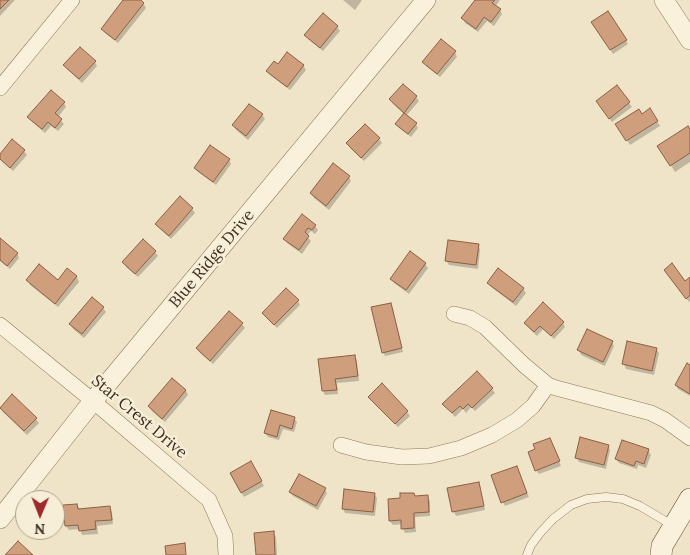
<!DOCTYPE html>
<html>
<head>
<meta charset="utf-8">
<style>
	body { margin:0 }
	#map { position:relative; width:690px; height:555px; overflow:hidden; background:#f0e4c8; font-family:Lora,serif }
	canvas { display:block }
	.north { position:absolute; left:15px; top:490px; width:50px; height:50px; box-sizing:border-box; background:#f7eed8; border:1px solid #ada18e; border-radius:50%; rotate:181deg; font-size:14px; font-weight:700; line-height:20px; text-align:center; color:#3d2e20 }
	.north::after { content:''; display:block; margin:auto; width:18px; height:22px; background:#9e2a2b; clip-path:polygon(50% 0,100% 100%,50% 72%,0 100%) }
</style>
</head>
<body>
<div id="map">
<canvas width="690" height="555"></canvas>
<div class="north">N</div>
</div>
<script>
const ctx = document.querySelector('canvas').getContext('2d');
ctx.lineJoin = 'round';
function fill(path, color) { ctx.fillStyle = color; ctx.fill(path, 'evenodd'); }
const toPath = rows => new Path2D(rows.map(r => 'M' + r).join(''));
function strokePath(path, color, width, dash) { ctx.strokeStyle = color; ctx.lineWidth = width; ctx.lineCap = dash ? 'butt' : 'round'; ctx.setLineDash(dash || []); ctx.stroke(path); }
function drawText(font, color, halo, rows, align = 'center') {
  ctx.font = font + ' Lora,serif'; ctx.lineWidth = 5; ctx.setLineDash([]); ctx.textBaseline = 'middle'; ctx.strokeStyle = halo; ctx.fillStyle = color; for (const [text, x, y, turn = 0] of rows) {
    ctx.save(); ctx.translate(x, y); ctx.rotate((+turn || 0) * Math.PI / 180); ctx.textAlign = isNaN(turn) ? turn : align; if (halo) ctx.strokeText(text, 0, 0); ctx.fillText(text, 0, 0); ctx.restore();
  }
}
fill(toPath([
	[0,0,15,0,0,16],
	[125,0,139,0,143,3,146,8,118,43,105,33,103,29],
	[343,0,362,0,355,10],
	[477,0,500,0,495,7,500,10,502,14,494,26,487,21,478,32,465,23,463,18],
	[608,13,628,44,613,54,593,22],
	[337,27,340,31,323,51,308,39,306,35],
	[455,52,457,57,440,77,426,66,424,62],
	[95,62,97,66,82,83,67,69,65,65],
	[303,65,306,70,290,90,270,75,267,71,279,66],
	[617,87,632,107,612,122,600,106],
	[416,97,419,101,406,116,416,124,418,128,411,137,399,128,396,124,404,114,393,104,390,99],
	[64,103,66,107,58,117,64,124,58,131,51,126,45,133,31,121,29,117],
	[250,105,262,115,265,119,248,140,236,130,234,126],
	[650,110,660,126,630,145,617,124,641,116],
	[365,126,379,139,382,143,364,161,350,148,348,143],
	[690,131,690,162,675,172,659,146],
	[24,151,27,155,13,171,0,159,0,156],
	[229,160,231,164,216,185,198,172,195,168],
	[349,177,351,181,329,210,314,198,311,193],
	[192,209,195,213,171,239,159,228,157,224],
	[302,216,315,226,318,230,315,234,311,231,307,236,311,241,302,254,287,243,285,239],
	[0,240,17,253,19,258,10,269,0,261],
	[478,245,480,250,478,269,449,265,446,260],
	[155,252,158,256,138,277,126,267,124,262],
	[425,264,428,268,409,294,394,283,392,279],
	[68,270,77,277,79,282,58,307,30,285,28,280,58,281],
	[668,274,685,282,690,279,690,301,689,302],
	[488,283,523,288,526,293,516,306,491,287],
	[298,301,300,305,277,328,266,317,263,313],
	[391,304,393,309,403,352,385,356,383,352],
	[103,308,106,312,84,338,73,329,71,324],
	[525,323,563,323,565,327,554,339,543,329,537,336,528,327],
	[242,324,245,328,213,364,200,353,197,348],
	[612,342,614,346,605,366,581,355,579,350],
	[656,349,659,353,654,375,626,369,624,364],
	[355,357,357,361,359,381,337,383,338,394,325,395,323,391,320,360],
	[690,366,690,396,678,389,676,385],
	[477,373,492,389,495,393,475,411,471,407,466,413,463,409,455,417,444,404],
	[172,380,186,391,188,395,165,422,152,411,149,407],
	[369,397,407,412,410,416,398,427,372,401],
	[1,408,36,419,39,423,27,435,3,412],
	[272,411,294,418,297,422,294,432,283,429,279,440,268,437,265,433],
	[552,443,561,466,539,474,536,470],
	[608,446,610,450,606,469,579,462,576,457],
	[648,450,651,455,646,468,638,465,637,469,619,463,616,459],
	[250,463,264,486,244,497,231,474],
	[519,472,529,497,505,506,503,502],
	[478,483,480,487,485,510,456,516,454,512,449,489],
	[325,489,327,493,318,510,293,496,290,492],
	[374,494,377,498,375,516,345,513,343,508],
	[416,497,427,497,430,501,430,516,415,517,416,532,405,533,403,529,403,524,393,525,390,521],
	[77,505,80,510,110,508,112,512,113,524,97,526,98,534,82,535,80,529,69,530,66,526],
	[273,533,276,537,277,555,257,555]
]), '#0003');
const building = toPath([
	[0,0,9,0,0,9,0,0],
	[123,0,141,0,144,3,115,40,101,29,123,0],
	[475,0,495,0,492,3,501,9,491,22,484,17,476,29,461,18,475,0],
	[608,11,627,40,610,50,591,22,608,11],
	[323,13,338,26,320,48,304,35,323,13],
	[441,39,456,51,437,74,422,62,441,39],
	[80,47,96,61,79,79,63,65,80,47],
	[287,52,304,65,287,87,266,71,274,61,278,64,287,52],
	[403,84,417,96,404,113,389,99,403,84],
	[617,85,630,102,609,119,596,101,617,85],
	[51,90,65,102,55,113,62,119,55,128,48,122,42,129,27,117,51,90],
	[249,104,263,114,246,136,232,125,249,104],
	[650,108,658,121,626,141,615,124,639,109,642,114,650,108],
	[404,113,417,123,408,134,395,124,404,113],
	[365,124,380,138,361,158,346,143,365,124],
	[688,126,690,129,690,153,670,166,657,146,688,126],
	[12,139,25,150,10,168,0,159,0,154,12,139],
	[210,145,230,159,213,182,194,168,210,145],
	[333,163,350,176,326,206,310,193,333,163],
	[180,196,193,208,169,236,155,224,180,196],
	[302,214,316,225,312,230,308,228,305,232,309,236,299,250,283,239,302,214],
	[0,238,18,253,7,266,0,260,0,238],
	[143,239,156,251,135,274,122,262,143,239],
	[448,240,479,244,476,265,445,261,448,240],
	[410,251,426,263,406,290,390,279,410,251],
	[672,263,685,281,690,277,690,295,686,299,664,270,672,263],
	[39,264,58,280,67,268,77,276,55,304,26,280,39,264],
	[498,268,524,288,513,302,487,283,498,268],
	[286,288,299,300,274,325,262,313,286,288],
	[92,297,104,307,82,334,69,324,92,297],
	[543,302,564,322,551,336,540,326,534,332,524,323,543,302],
	[391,303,402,348,382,353,371,307,391,303],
	[229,311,243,323,210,361,196,348,229,311],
	[587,329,613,341,603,362,577,350,587,329],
	[627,341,657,348,652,371,622,364,627,341],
	[355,355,358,376,335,379,337,390,322,391,318,359,355,355],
	[687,363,690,365,690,394,675,385,687,363],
	[477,371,493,388,472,408,468,404,463,409,460,406,452,413,442,404,477,371],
	[172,378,186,390,162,419,148,406,172,378],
	[382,383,408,411,395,424,368,397,382,383],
	[12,394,37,418,24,431,0,408,12,394],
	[271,410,295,417,292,429,280,425,277,437,264,433,271,410],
	[580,437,609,445,604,465,575,458,580,437],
	[550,438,560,461,535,471,528,452,535,449,533,444,550,438],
	[622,440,649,449,644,464,636,461,634,466,615,459,622,440],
	[251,461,262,481,241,493,230,473,251,461],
	[517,466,527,493,501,503,491,475,517,466],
	[299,474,326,488,316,506,289,492,299,474],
	[479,482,484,506,452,512,447,488,479,482],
	[344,489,375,493,373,512,342,509,344,489],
	[400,493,414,493,415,496,428,495,429,512,414,513,414,528,401,529,401,520,389,521,388,499,400,498,400,493],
	[77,504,78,509,110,506,112,520,95,521,96,529,79,531,78,525,65,526,63,505,77,504],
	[274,531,275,555,256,555,254,533,274,531],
	[18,541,33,555,5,555,18,541],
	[185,543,186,555,166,555,165,546,185,543]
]);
fill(building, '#cf9f7d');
strokePath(building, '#8d5f41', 1);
const service = toPath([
	[527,555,531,545,540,533,553,519,571,505,587,499,606,497,623,499,640,506,672,525]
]);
const minor = toPath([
	[0,88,72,0],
	[454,314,470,318,485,327,524,365,548,385,556,388,640,410,651,413,665,420,690,438],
	[0,325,93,401,209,500,225,536,226,555],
	[341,445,366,452,402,457,429,456,461,448,492,435,517,420,533,406,548,385]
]);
const tertiary = toPath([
	[664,0,690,40],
	[0,519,93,401,426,0]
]);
const secondary = toPath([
	[661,555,662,546,690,499]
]);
strokePath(service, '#8d765c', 9);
strokePath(minor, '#8d765c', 16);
strokePath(tertiary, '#8d765c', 20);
strokePath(secondary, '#6f573f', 22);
strokePath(service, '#faf1dc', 8);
strokePath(minor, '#faf1dc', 15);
strokePath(tertiary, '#faf1dc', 19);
strokePath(secondary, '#faf1dc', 21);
drawText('16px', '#3d2e20', '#f7eed8', [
	["Blue Ridge Drive",212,259,-50],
	["Star Crest Drive",139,417,40]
]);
</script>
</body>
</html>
